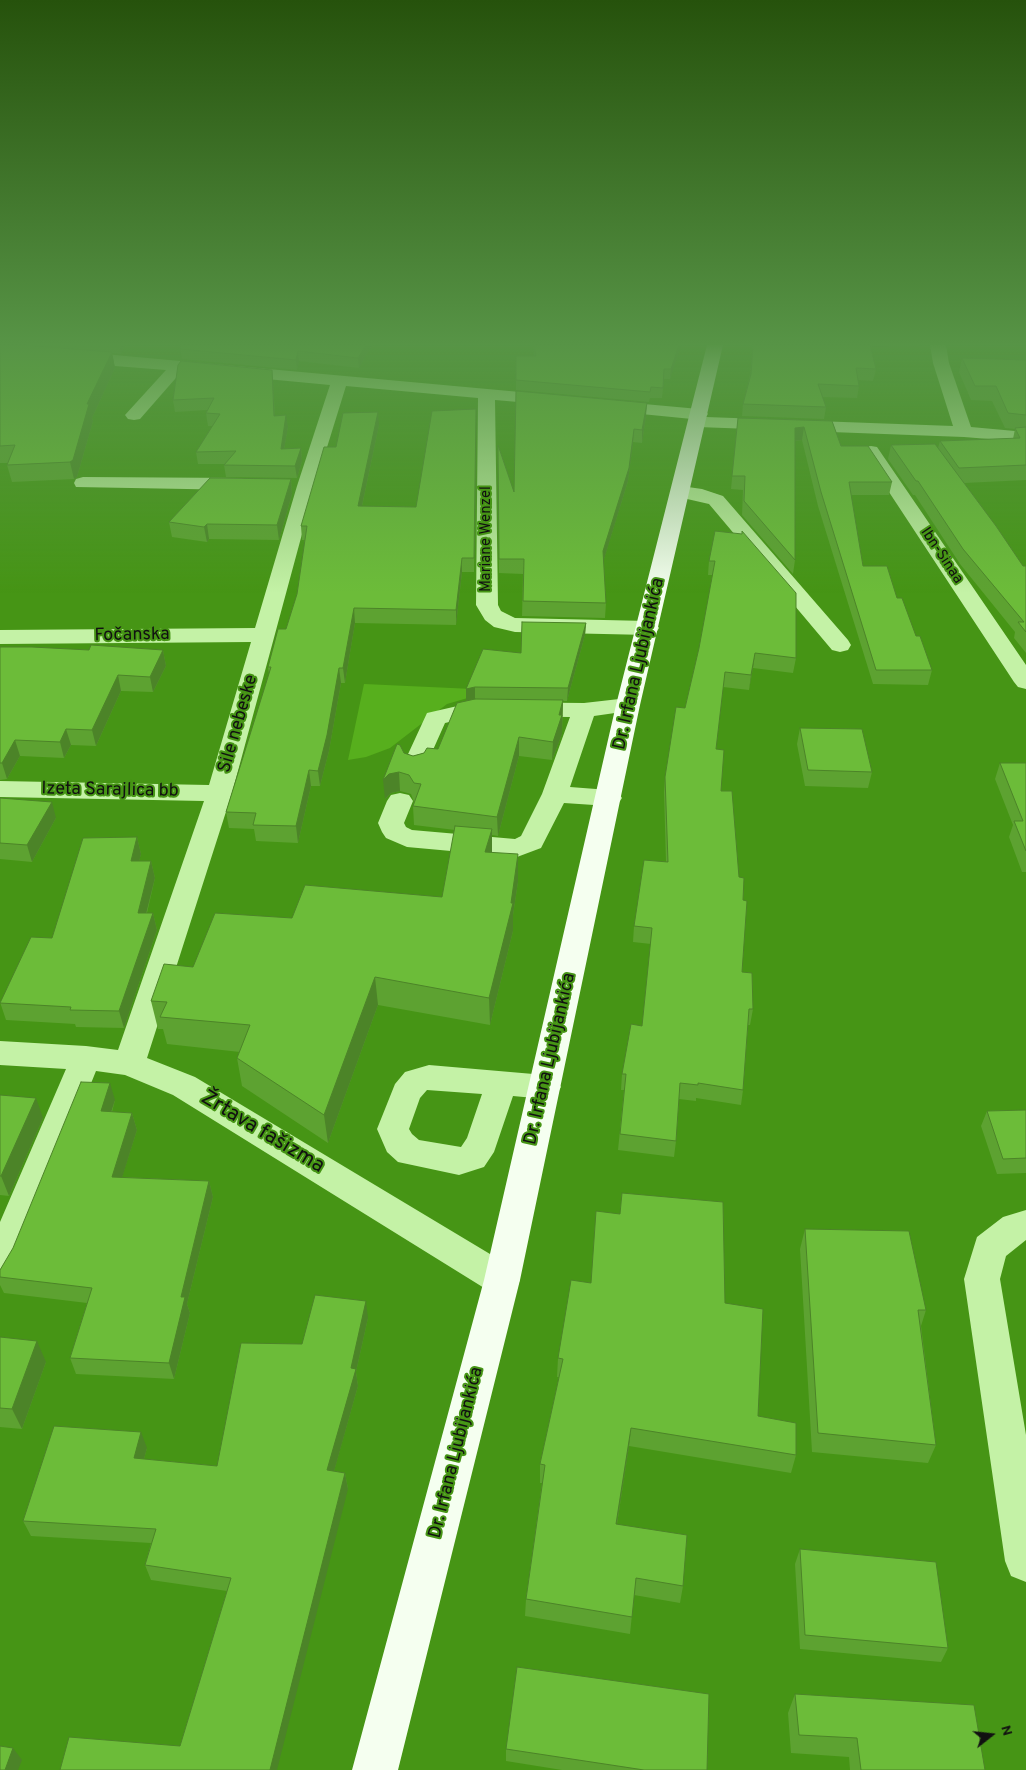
<!DOCTYPE html>
<html>
<head>
<meta charset="utf-8">
<style>
	body { margin:0 }
	#map { position:relative; width:1026px; height:1770px; overflow:hidden; background:#469515; font-family:Overpass,sans-serif }
	canvas { display:block }
	.north { position:absolute; left:966px; top:1710px; width:50px; height:50px; -webkit-text-stroke:4px #469515; paint-order:stroke; rotate:74deg; font-size:14px; font-weight:700; line-height:20px; text-align:center; color:#111 }
	.north::after { content:''; display:block; margin:auto; width:18px; height:22px; background:#111; clip-path:polygon(50% 0,100% 100%,50% 72%,0 100%) }
</style>
</head>
<body>
<div id="map">
<canvas width="1026" height="1770"></canvas>
<div class="north">N</div>
</div>
<script>
const ctx = document.querySelector('canvas').getContext('2d');
ctx.lineJoin = 'round';
function fill(path, color) { ctx.fillStyle = color; ctx.fill(path, 'evenodd'); }
const toPath = rows => new Path2D(rows.map(r => 'M' + r).join(''));
function strokePath(path, color, width, dash) { ctx.strokeStyle = color; ctx.lineWidth = width; ctx.lineCap = dash ? 'butt' : 'round'; ctx.setLineDash(dash || []); ctx.stroke(path); }
function drawText(font, color, halo, rows, align = 'center') {
  ctx.font = font + ' Overpass,sans-serif'; ctx.lineWidth = 4; ctx.setLineDash([]); ctx.textBaseline = 'middle'; ctx.strokeStyle = halo; ctx.fillStyle = color; for (const [text, x, y, turn = 0] of rows) {
    ctx.save(); ctx.translate(x, y); ctx.rotate((+turn || 0) * Math.PI / 180); ctx.textAlign = isNaN(turn) ? turn : align; if (halo) ctx.strokeText(text, 0, 0); ctx.fillText(text, 0, 0); ctx.restore();
  }
}
fill(toPath([
	[364,684,495,690,447,704,390,748,366,757,348,760]
]), '#57af1d');
fill(toPath([
	[930,345,946,345,949,363,971,427,1026,432,1026,442,964,437,698,427,692,426,689,422,692,419,611,411,605,410,602,406,605,402,611,401,699,409,705,410,708,414,706,417,953,426,933,363,930,345],
	[0,347,71,351,553,395,559,396,561,400,559,404,553,405,495,400,498,605,501,611,515,618,648,621,656,623,659,628,656,633,648,635,515,632,494,627,485,620,476,605,478,398,346,386,315,486,232,793,147,1058,195,1077,515,1269,520,1280,515,1291,502,1296,489,1291,173,1095,125,1075,96,1071,18,1264,13,1275,0,1280,0,1222,66,1069,0,1065,0,1041,86,1046,118,1050,204,801,0,797,0,781,209,785,251,642,0,644,0,630,255,628,297,486,330,385,182,371,140,419,134,420,128,419,125,415,166,370,0,357,0,347],
	[871,446,877,447,1026,665,1026,689,1018,687,1014,682,862,451,865,447,871,446],
	[83,477,242,478,249,480,251,484,249,488,242,490,76,487,74,483,76,479,83,477],
	[681,486,702,489,723,496,848,640,851,645,848,650,840,652,832,650,709,504,674,496,672,492,674,488,681,486],
	[628,698,636,700,640,705,636,710,594,716,570,787,609,790,618,792,622,798,618,804,609,806,564,803,541,848,517,857,407,847,386,838,382,832,378,823,387,801,391,795,400,793,409,795,413,801,404,823,406,827,412,830,515,839,521,836,542,794,570,717,475,716,445,723,424,770,415,773,406,770,403,765,427,713,475,702,584,703,628,698],
	[429,1065,545,1075,556,1078,561,1087,556,1096,545,1099,513,1096,494,1152,484,1167,459,1175,398,1162,387,1152,377,1129,395,1084,405,1072,429,1065],
	[427,1090,482,1094,467,1138,461,1147,419,1140,412,1134,409,1129,420,1098,427,1090],
	[1026,1210,1026,1240,1006,1256,1000,1279,1026,1435,1026,1582,1011,1576,1005,1561,964,1279,977,1237,1003,1217,1026,1210]
]), '#c4f2a6');
fill(toPath([
	[707,345,723,345,640,705,520,1280,398,1770,352,1770,484,1280,616,705,707,345]
]), '#f5fff0');
fill(toPath([
	[0,345,125,345,121,354,112,353,115,368,92,418,93,421,77,477,74,479,12,482,7,465,8,463,0,463],
	[372,345,359,368,299,361,297,370,182,359,180,349],
	[533,345,681,345,670,379,664,379,662,398,650,398,649,402,516,390,516,356,534,356],
	[753,345,918,345,917,347,870,346,876,369,873,381,858,380,859,386,857,398,822,397,826,407,824,419,742,416,743,404,750,375],
	[962,358,1026,360,1026,480,964,483,1023,566,1026,566,1026,653,1014,638,1015,632,960,564,915,495,913,495,888,459,891,445,938,448,940,441,1013,439,1015,429,1005,428,992,401,971,400,959,372],
	[272,370,273,382,275,416,288,427,284,449,301,448,302,461,297,478,226,477,224,465,224,464,198,464,196,452,213,426,208,426,206,413,207,410,175,412,173,400],
	[476,409,474,572,462,572,456,625,355,623,345,683,341,683,329,751,320,786,311,786,298,843,256,841,254,829,229,828,226,812,269,674,268,667,286,629,297,594,305,540,302,540,301,526,336,447,379,425,362,506,416,507],
	[646,416,642,443,633,442,628,481,603,562,606,603,605,618,522,616,523,574,499,573,498,445,514,492],
	[738,418,832,421,841,446,892,482,889,495,851,495,863,566,897,598,932,670,928,685,873,684,818,506,802,440,795,441,795,560,793,574,742,515,743,490,731,489],
	[291,479,292,494,279,540,209,539,207,542,172,537,169,522],
	[715,531,796,658,793,673,753,668,749,690,723,687,716,749,721,791,739,877,743,900,742,972,753,1009,750,1025,748,1025,743,1090,741,1105,696,1098,696,1101,679,1099,676,1141,674,1157,618,1150,624,1090,621,1090,622,1074,642,1026,651,944,633,942,634,926,666,862,664,792,665,777,685,708,699,648,713,575,708,575,709,561],
	[586,623,585,635,567,701,563,701,562,734,552,760,519,756,498,836,492,835,492,853,518,882,513,915,513,931,490,1025,378,1005,328,1143,242,1086,237,1058,240,1052,167,1044,163,1029,158,1029,151,1001,193,967,292,918,442,897,455,830,414,825,413,806,414,802,411,794,400,791,391,793,385,799,404,753,413,756,438,749,466,701,466,689,521,653],
	[0,647,89,650,163,650,166,666,153,692,121,691,96,746,71,745,64,758,20,756,7,779,0,780],
	[800,728,872,772,868,788,805,786,797,744],
	[1000,763,1026,763,1026,872,1022,872,1009,837,1013,825,995,779],
	[0,798,56,818,32,862,0,859],
	[137,837,141,854,139,861,151,861,155,878,147,913,153,913,157,930,124,1028,76,1027,75,1024,6,1020,0,1002],
	[0,1095,43,1118,9,1196,0,1195],
	[115,1100,112,1112,132,1113,137,1130,122,1177,209,1181,213,1197,187,1304,190,1313,174,1379,76,1374,70,1358,87,1303,4,1293,0,1285,0,1270],
	[1026,1110,1026,1173,997,1174,981,1126,987,1111],
	[622,1193,725,1303,758,1416,796,1455,791,1473,629,1446,617,1524,683,1586,680,1603,634,1595,630,1634,525,1616,526,1599,542,1483,540,1483,540,1464,559,1377,557,1377,558,1358,591,1283,620,1214],
	[805,1229,926,1310,921,1326,936,1445,928,1463,812,1452,800,1249],
	[368,1318,356,1372,358,1386,334,1471,345,1473,348,1489,180,1746,227,1591,151,1580,145,1565,151,1543,31,1536,23,1521,147,1448,144,1459,217,1466,302,1344],
	[0,1337,46,1362,22,1429,0,1427],
	[800,1549,948,1648,941,1662,800,1649,795,1564],
	[795,1694,985,1770,850,1770,849,1757,791,1753,788,1713],
	[506,1749,707,1770,562,1770,506,1761]
]), '#5da231');
fill(toPath([
	[120,345,125,345,121,354],
	[366,345,372,345,359,368,358,358],
	[679,345,681,345,670,379,671,369],
	[298,351,299,361,297,370,296,360],
	[112,352,115,368,92,418,93,421,77,477,74,479,70,462,87,404],
	[272,370,273,382,275,428,274,416],
	[647,403,646,416,642,443,642,430],
	[476,409,476,423,474,572,474,558],
	[378,412,379,425,359,520,358,506],
	[286,415,288,427,282,461,281,449],
	[804,427,802,440,793,441,795,428],
	[634,429,633,442,628,481,602,566,603,551],
	[301,448,302,461,297,478,295,466],
	[291,479,292,494,279,540,277,525],
	[207,524,209,539,207,542,204,527],
	[462,558,462,572,456,625,456,610],
	[354,608,355,623,345,683,343,668],
	[586,623,585,635,567,701,568,688],
	[163,650,166,666,153,692,150,677],
	[755,653,753,668,749,690,751,675],
	[339,668,341,683,329,751,320,786,318,771],
	[118,675,121,691,96,746,92,730],
	[475,687,475,700,466,702,466,689],
	[563,700,562,734,552,760,553,742],
	[66,729,71,745,64,758,60,742],
	[519,737,519,756,498,836,497,817],
	[15,740,20,756,7,779,2,763],
	[309,770,311,786,298,843,296,826],
	[399,772,400,791,391,793,385,799,383,780,389,774],
	[52,802,56,818,32,862,27,845],
	[492,829,492,857,485,852],
	[137,837,141,854,135,878,131,861],
	[518,854,518,882,513,915,513,931,490,1025,489,998,511,903],
	[151,861,155,878,142,930,138,913],
	[153,913,157,930,124,1028,119,1011],
	[375,977,378,1005,328,1143,324,1115],
	[110,1083,115,1100,106,1128,101,1111],
	[36,1098,43,1118,9,1196,1,1176],
	[132,1113,137,1130,117,1194,112,1177],
	[209,1181,213,1197,187,1304,190,1313,174,1379,169,1363,181,1297],
	[366,1301,368,1318,356,1372,358,1386,330,1486,327,1470],
	[37,1341,46,1362,22,1429,12,1409],
	[631,1428,629,1446,614,1541,616,1524],
	[141,1432,147,1448,140,1474,134,1458],
	[345,1473,348,1489,277,1770,270,1770],
	[13,1748,22,1760,18,1770,5,1770]
]), '#4c8428');
const building = toPath([
	[0,345,22,345,112,352,87,404,89,404,73,460,70,462,7,465,15,445,0,446,0,345],
	[181,345,366,345,358,358,298,351,296,360,180,349,181,345],
	[534,345,679,345,671,369,664,369,663,388,651,387,650,392,516,380,516,356,536,356,534,345],
	[753,345,870,345,876,369,856,368,859,386,818,384,826,407,743,404,751,374,753,345],
	[962,358,1026,360,1026,415,1008,413,996,386,975,386,962,358],
	[181,361,272,370,274,416,286,415,281,449,301,448,295,466,224,465,236,451,196,452,220,414,206,413,214,398,173,400,178,365,181,361],
	[516,391,647,403,642,430,634,429,629,468,603,551,606,603,523,601,524,559,499,559,498,445,514,492,516,391],
	[476,409,474,558,462,558,456,610,354,608,343,668,339,668,327,735,318,771,309,770,296,826,253,825,256,813,226,812,271,667,268,667,278,629,286,629,297,594,307,526,301,526,324,447,336,447,343,413,378,412,358,506,416,507,432,411,476,409],
	[738,418,832,421,841,446,868,446,892,482,849,482,863,566,887,566,897,598,902,598,916,636,920,636,932,670,876,670,821,492,804,427,795,428,795,560,744,501,745,476,732,476,738,418],
	[1026,427,1026,465,959,468,940,441,1020,438,1015,428,1026,427],
	[935,444,996,526,1023,566,1026,566,1026,632,1018,622,1024,622,963,549,918,481,916,481,891,445,935,444],
	[210,478,291,479,277,525,207,524,204,527,169,522,210,478],
	[715,531,742,534,742,531,796,593,796,658,755,653,751,675,725,672,716,749,724,750,721,791,732,791,739,877,744,878,743,900,747,901,742,972,752,973,753,1009,749,1009,743,1090,698,1083,698,1085,680,1083,676,1141,620,1134,626,1074,622,1074,631,1024,642,1026,652,928,634,926,644,860,668,862,665,777,676,707,685,708,699,648,715,561,709,561,715,531],
	[522,622,586,623,568,688,475,687,466,689,483,649,521,653,522,622],
	[91,645,163,650,150,677,118,675,92,730,66,729,60,742,15,740,2,763,0,763,0,647,32,647,89,650,91,645],
	[475,699,563,700,559,715,562,715,553,742,519,737,497,817,413,806,421,784,414,783,409,775,399,772,389,774,383,780,397,744,400,745,404,753,413,756,424,753,427,748,438,749,457,703,475,699],
	[800,728,862,729,872,772,808,770,800,728],
	[1000,763,1026,763,1026,851,1014,821,1023,821,1000,763],
	[0,798,52,802,27,845,0,843,0,798],
	[455,826,492,829,485,852,518,854,511,903,513,903,489,998,375,977,324,1115,237,1058,250,1025,160,1017,167,1002,151,1001,164,964,193,967,215,913,292,918,305,885,442,897,455,826],
	[137,837,131,861,151,861,138,913,153,913,119,1011,70,1010,71,1007,0,1003,31,937,52,938,83,838,137,837],
	[81,1082,110,1083,101,1111,132,1113,112,1177,209,1181,181,1297,185,1297,169,1363,70,1358,92,1288,0,1277,0,1270,13,1248,81,1082],
	[0,1095,36,1098,1,1176,0,1176,0,1095],
	[1026,1110,1026,1158,1003,1159,987,1111,1026,1110],
	[622,1193,723,1202,725,1303,763,1309,758,1416,796,1423,796,1455,631,1428,616,1524,687,1535,683,1586,636,1578,632,1617,526,1599,545,1465,540,1464,563,1359,558,1358,571,1280,591,1283,596,1211,620,1214,622,1193],
	[805,1229,909,1231,926,1310,918,1310,936,1445,818,1433,805,1229],
	[315,1295,366,1301,351,1368,356,1369,327,1470,345,1473,270,1770,60,1770,69,1737,180,1746,231,1578,145,1565,156,1529,23,1521,54,1426,141,1432,134,1458,217,1466,241,1343,302,1344,315,1295],
	[0,1337,37,1341,12,1409,0,1408,0,1337],
	[800,1549,936,1562,948,1648,805,1635,800,1549],
	[517,1667,709,1694,707,1770,644,1770,506,1749,517,1667],
	[795,1694,974,1705,985,1770,861,1770,857,1738,799,1735,795,1694],
	[0,1746,13,1748,5,1770,0,1770,0,1746]
]);
fill(building, '#6cbc39');
strokePath(building, '#4c8428', 1);
const sky = ctx.createLinearGradient(0, 0, 0, 593);
sky.addColorStop(0, '#26520c');
sky.addColorStop(0.58, '#579446');
sky.addColorStop(1, '#57944600');
ctx.fillStyle = sky;
ctx.fillRect(0, 0, 1026, 593);
drawText('15px', '#111', '#469515', [
	["Mariane Wenzel",487,539,-90],
	["Ibn-Sinaa",941,556,56]
]);
drawText('18px', '#111', '#469515', [
	["Fočanska",132,636,-1],
	["Dr. Irfana Ljubijankića",640,664,-77],
	["Sile nebeske",239,724,-74],
	["Izeta Sarajlica bb",110,791,1],
	["Dr. Irfana Ljubijankića",551,1059,-77],
	["Dr. Irfana Ljubijankića",457,1453,-76]
]);
drawText('21px', '#111', '#469515', [
	["Žrtava fašizma",262,1133,31]
]);
</script>
</body>
</html>
